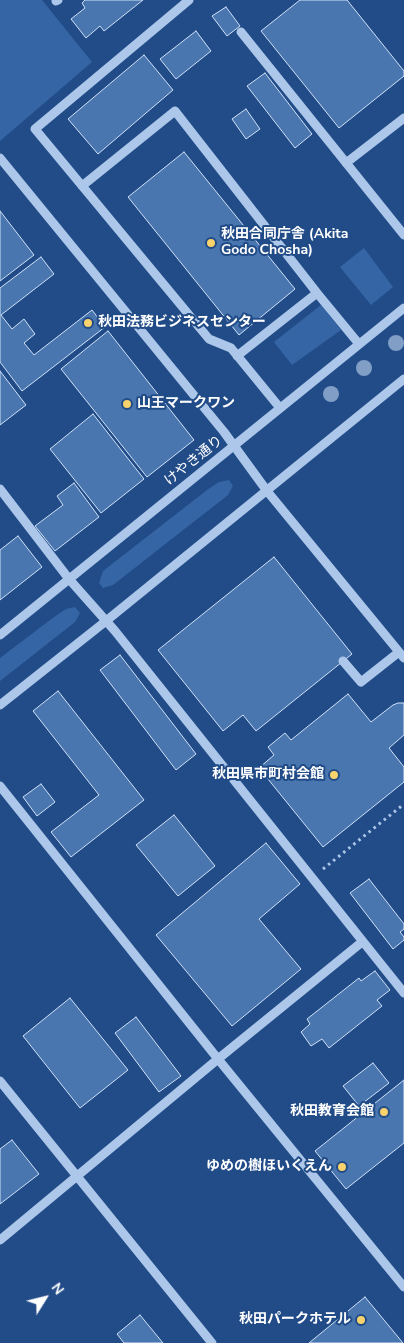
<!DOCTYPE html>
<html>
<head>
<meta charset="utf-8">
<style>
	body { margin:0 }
	#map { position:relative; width:404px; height:1343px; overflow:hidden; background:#214c88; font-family:"Nunito Sans",sans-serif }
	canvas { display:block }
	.north { position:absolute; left:20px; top:1273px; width:50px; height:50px; -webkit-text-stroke:4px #214c88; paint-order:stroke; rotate:54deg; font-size:14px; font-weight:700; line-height:20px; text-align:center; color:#fff }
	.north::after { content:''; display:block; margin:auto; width:18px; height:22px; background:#fff; clip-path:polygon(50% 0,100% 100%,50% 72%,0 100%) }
</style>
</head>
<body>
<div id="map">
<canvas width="404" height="1343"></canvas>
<div class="north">N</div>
</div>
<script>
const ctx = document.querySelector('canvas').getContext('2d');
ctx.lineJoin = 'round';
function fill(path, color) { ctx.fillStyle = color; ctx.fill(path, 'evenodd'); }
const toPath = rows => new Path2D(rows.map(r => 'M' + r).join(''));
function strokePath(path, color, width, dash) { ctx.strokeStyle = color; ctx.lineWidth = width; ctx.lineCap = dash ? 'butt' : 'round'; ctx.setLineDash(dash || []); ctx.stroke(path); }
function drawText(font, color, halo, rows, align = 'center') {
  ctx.font = font + ' "Nunito Sans","Noto Sans JP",sans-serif'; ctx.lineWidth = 4; ctx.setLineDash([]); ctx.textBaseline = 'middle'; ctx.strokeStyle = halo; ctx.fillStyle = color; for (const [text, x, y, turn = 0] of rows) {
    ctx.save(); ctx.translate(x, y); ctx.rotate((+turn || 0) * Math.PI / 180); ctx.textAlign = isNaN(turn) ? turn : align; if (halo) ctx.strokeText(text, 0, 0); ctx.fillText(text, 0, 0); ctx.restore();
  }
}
fill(toPath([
	[0,0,42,0,92,62,0,141],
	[364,248,393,287,371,305,340,267],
	[321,305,341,330,292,365,274,342],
	[229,480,233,486,228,495,113,585,103,588,99,583,103,571,207,490,219,482],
	[75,607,80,613,75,622,0,681,0,658,54,617,66,609]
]), '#3565a5');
const building = toPath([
	[85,0,143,0,104,31,100,26,86,38,71,19,85,8,82,3,85,0],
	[300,0,347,0,404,71,404,76,339,128,261,31,300,0],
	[226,7,240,26,227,36,212,16,226,7],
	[196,31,211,51,176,79,160,59,196,31],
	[144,55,173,90,98,154,68,119,144,55],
	[265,73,312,134,295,148,247,86,265,73],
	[246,109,260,129,246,139,232,119,246,109],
	[184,152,295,289,239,335,128,197,184,152],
	[0,211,34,255,0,281,0,211],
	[41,257,54,274,1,315,12,329,24,319,35,334,24,343,34,355,92,310,105,327,22,391,0,362,0,288,41,257],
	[108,331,194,440,147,477,61,369,108,331],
	[0,371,26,405,0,425,0,371],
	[93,414,144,479,101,513,50,449,93,414],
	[74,483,99,517,55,551,35,526,63,505,57,496,74,483],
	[18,536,42,567,0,600,0,550,18,536],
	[274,557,352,654,256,731,243,715,223,731,158,650,274,557],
	[120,655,196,754,176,770,100,670,120,655],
	[58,691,144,800,71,857,51,832,99,795,33,711,58,691],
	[348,694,371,722,393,705,398,703,404,703,404,735,389,748,404,767,404,782,323,847,259,768,274,755,268,747,285,733,291,740,348,694],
	[41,784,55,802,37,816,23,797,41,784],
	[174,815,215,866,178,896,136,845,174,815],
	[266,843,300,884,259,919,301,969,232,1026,156,935,266,843],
	[369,879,404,924,404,929,400,932,404,937,404,940,393,949,350,893,369,879],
	[375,971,390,990,377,1000,382,1006,329,1048,322,1039,311,1046,301,1032,310,1024,307,1019,359,978,361,981,375,971],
	[70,998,128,1070,80,1108,23,1036,70,998],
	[136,1017,181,1076,159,1092,115,1033,136,1017],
	[373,1063,389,1083,359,1106,343,1086,373,1063],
	[404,1080,404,1143,346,1189,315,1151,404,1080],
	[12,1140,39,1174,0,1204,0,1149,12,1140],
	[365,1297,403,1343,309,1343,365,1297],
	[140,1315,163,1343,124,1343,117,1334,140,1315]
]);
fill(building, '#4a76b0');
strokePath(building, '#d0e1f8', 1);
strokePath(toPath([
	[323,869,404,804]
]), '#acc7ea', 3, [2.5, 4]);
strokePath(toPath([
	[189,0,35,129,209,339,231,348,280,408],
	[56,1,58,0],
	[241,32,404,235],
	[0,158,224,432,267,491,404,658],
	[346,163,404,118],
	[82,186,175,111,317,293,237,356],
	[317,293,359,344],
	[0,489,69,579,115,631,404,993],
	[0,635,404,308],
	[343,661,361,682,399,652],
	[0,705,106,621,404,379],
	[0,786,218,1059,404,1287],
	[0,1081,212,1343],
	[0,1240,218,1059,362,942]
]), '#acc7ea', 9);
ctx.fillStyle = '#819ec6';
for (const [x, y] of [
	[396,343],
	[364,368],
	[331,394]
]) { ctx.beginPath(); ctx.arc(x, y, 8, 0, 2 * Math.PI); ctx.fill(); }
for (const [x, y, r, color] of [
	[211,243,5,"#f7d26d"],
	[88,323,5,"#f7d26d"],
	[127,404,5,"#f7d26d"],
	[334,775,5,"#f7d26d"],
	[384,1112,5,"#f7d26d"],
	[342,1167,5,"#f7d26d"],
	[361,1320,5,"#f7d26d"]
]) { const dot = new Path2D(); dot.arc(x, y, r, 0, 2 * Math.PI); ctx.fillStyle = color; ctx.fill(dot); strokePath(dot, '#214c88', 2); }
drawText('bold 14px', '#fff', '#214c88', [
	["秋田合同庁舎 (Akita",221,235,"left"],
	["Godo Chosha)",221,251,"left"],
	["秋田法務ビジネスセンター",98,323,"left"],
	["山王マークワン",137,404,"left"],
	["秋田県市町村会館",324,775],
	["秋田教育会館",374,1112],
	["ゆめの樹ほいくえん",332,1167],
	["秋田パークホテル",351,1320]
], 'right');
drawText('14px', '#fff', '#214c88', [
	["けやき通り",194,461,-39]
]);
</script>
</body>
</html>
